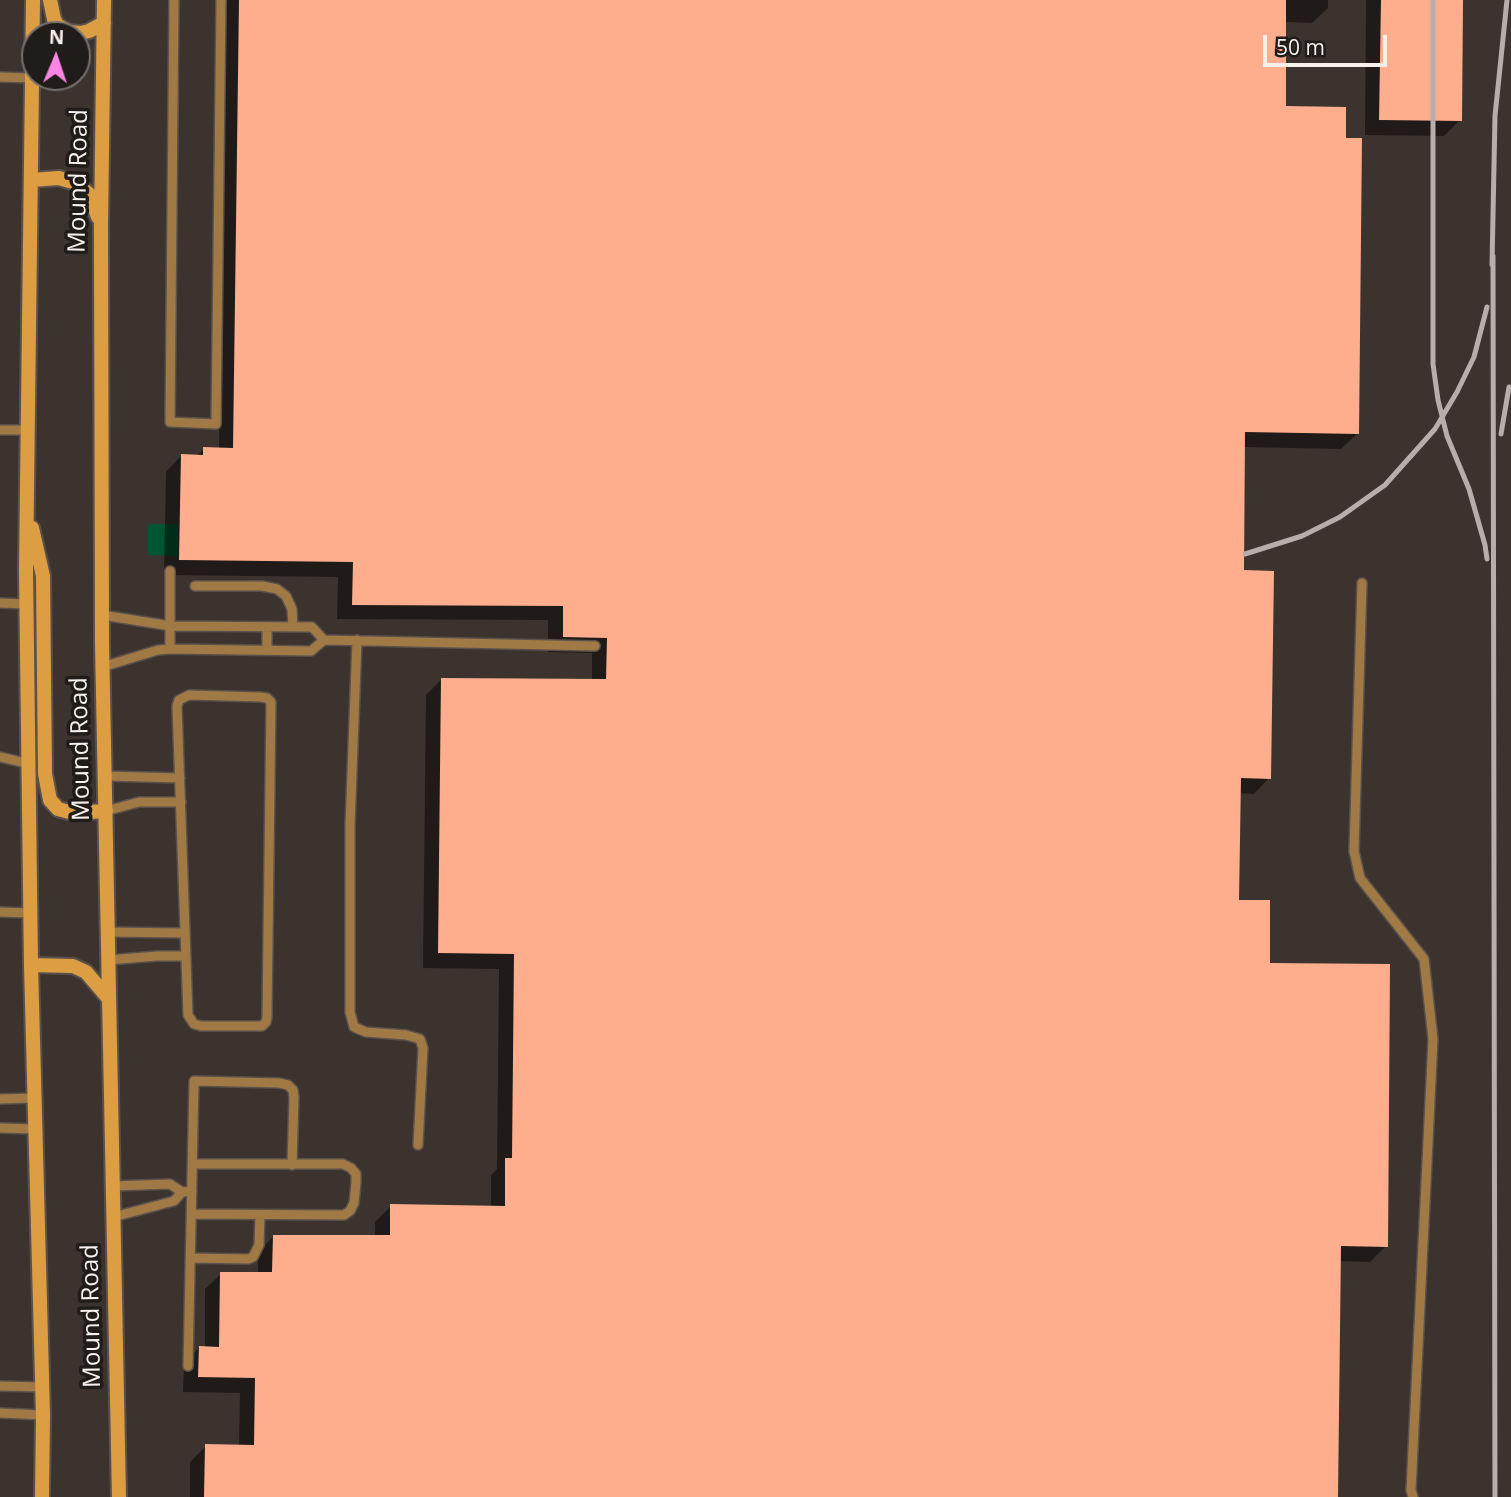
<!DOCTYPE html>
<html>
<head>
<meta charset="utf-8">
<style>
	body { margin:0 }
	#map { position:relative; width:1511px; height:1497px; overflow:hidden; background:#3c332e; font-family:"Open Sans",sans-serif }
	canvas { display:block }
	.north { position:absolute; left:21px; top:21px; width:70px; height:70px; box-sizing:border-box; background:#201c19; border:2px solid #76716e; border-radius:50%; rotate:2deg; font-size:19px; font-weight:700; line-height:28px; text-align:center; color:#f7f0ed }
	.north::after { content:''; display:block; margin:auto; width:24px; height:32px; background:#fc86e4; clip-path:polygon(50% 0,100% 100%,50% 72%,0 100%) }
	.scale { position:absolute; left:1263px; top:35px; width:124px; height:32px; box-sizing:border-box; border:4px solid #f7f0ed; border-top:0; padding-left:9px; font-size:21px; line-height:24px; white-space:nowrap; color:#f7f0ed; -webkit-text-stroke:5px #201c19; paint-order:stroke }
</style>
</head>
<body>
<div id="map">
<canvas width="1511" height="1497"></canvas>
<div class="north">N</div>
<div class="scale">50 m</div>
</div>
<script>
const ctx = document.querySelector('canvas').getContext('2d');
ctx.lineJoin = 'round';
function fill(path, color) { ctx.fillStyle = color; ctx.fill(path, 'evenodd'); }
const toPath = rows => new Path2D(rows.map(r => 'M' + r).join(''));
function strokePath(path, color, width, dash) { ctx.strokeStyle = color; ctx.lineWidth = width; ctx.lineCap = dash ? 'butt' : 'round'; ctx.setLineDash(dash || []); ctx.stroke(path); }
function drawText(font, color, halo, rows, align = 'center') {
  ctx.font = font + ' "Open Sans",sans-serif'; ctx.lineWidth = 7; ctx.setLineDash([]); ctx.textBaseline = 'middle'; ctx.strokeStyle = halo; ctx.fillStyle = color; for (const [text, x, y, turn = 0] of rows) {
    ctx.save(); ctx.translate(x, y); ctx.rotate((+turn || 0) * Math.PI / 180); ctx.textAlign = isNaN(turn) ? turn : align; if (halo) ctx.strokeText(text, 0, 0); ctx.fillText(text, 0, 0); ctx.restore();
  }
}
fill(toPath([
	[148,524,178,524,177,556,148,555]
]), '#005532');
fill(toPath([
	[225,0,1328,0,1328,8,1312,23,1285,22,1284,108,1357,434,1341,449,1243,447,1242,572,1269,778,1254,794,1239,793,1238,902,1268,965,1386,1246,1370,1262,1339,1261,1336,1497,190,1497,190,1462,206,1446,239,1447,240,1393,183,1392,184,1363,199,1348,205,1348,205,1289,221,1274,258,1274,258,1252,274,1236,375,1237,375,1222,391,1206,491,1208,491,1175,497,1169,499,969,423,968,426,695,442,679,592,681,592,653,548,652,548,620,337,619,338,577,164,575,166,472,181,456,196,456,204,449,219,449],
	[1366,0,1461,0,1460,120,1444,136,1365,135]
]), '#0007');
fill(toPath([
	[239,0,1286,0,1286,106,1346,107,1346,138,1362,138,1359,434,1245,432,1244,570,1274,571,1271,779,1241,778,1239,900,1270,900,1270,963,1390,964,1388,1247,1341,1246,1338,1497,204,1497,205,1444,254,1445,255,1378,198,1377,199,1346,219,1347,220,1272,272,1272,273,1235,390,1235,390,1204,505,1206,505,1158,512,1158,514,954,438,953,441,678,606,679,607,638,563,637,563,606,352,605,353,562,179,560,181,454,203,455,203,447,233,448],
	[1381,0,1463,0,1462,121,1379,120]
]), '#feae8d');
const service = toPath([
	[174,0,170,422,216,424,221,0],
	[0,77,32,78],
	[0,430,28,430],
	[1362,583,1354,851,1360,878,1424,959,1433,1039,1411,1490,1413,1497],
	[195,586,262,586,277,589,286,596,292,609,293,627],
	[0,603,26,604],
	[102,615,171,626,312,627,324,640],
	[267,627,267,649],
	[357,640,350,826,350,1012,354,1027,366,1032,406,1035,420,1039,423,1048,418,1145],
	[170,649,170,571],
	[102,667,158,650,170,649,311,651,324,640,595,646],
	[189,695,260,697,267,698,271,702,267,1017,266,1022,262,1026,201,1026,194,1024,188,1015,177,706,179,700,189,695],
	[0,757,30,764],
	[105,776,180,778],
	[106,811,139,802,181,802],
	[0,912,31,913],
	[107,932,185,933],
	[108,960,157,956,185,956],
	[0,1099,35,1098],
	[0,1128,35,1129],
	[113,1186,170,1184,182,1192,192,1191],
	[192,1214,344,1215,350,1211,354,1203,356,1183,356,1174,351,1168,343,1164,193,1164],
	[113,1217,174,1201,182,1192],
	[191,1258,248,1259,253,1257,259,1245,260,1215],
	[188,1366,194,1081,279,1083,288,1085,293,1090,294,1097,292,1165],
	[0,1386,42,1387],
	[0,1413,43,1415]
]);
const secondary = toPath([
	[33,0,26,570,31,965,43,1415,42,1497],
	[50,0,54,19,57,25,69,32,81,33,89,31,104,23],
	[104,0,101,225,102,643,119,1497],
	[31,180,59,178,76,183,89,194,98,217],
	[32,528,43,576,45,774,50,800,58,809,73,813,106,811],
	[31,965,73,966,86,972,109,999]
]);
strokePath(service, '#5a514d', 12);
strokePath(secondary, '#5a514d', 18);
strokePath(service, '#a07944', 9);
strokePath(secondary, '#dd9e43', 14);
strokePath(toPath([
	[1433,0,1433,364,1438,400,1447,436,1469,489,1485,545,1487,559],
	[1493,256,1495,1497],
	[1492,265,1495,116,1507,0],
	[1501,434,1509,387],
	[1245,554,1302,536,1340,517,1385,485,1435,429,1457,392,1474,357,1487,307]
]), '#b5aeaa', 5);
drawText('24px', '#f7f0ed', '#201c19', [
	["Mound Road",79,181,-89],
	["Mound Road",81,749,-91],
	["Mound Road",92,1316,-91]
]);
</script>
</body>
</html>
